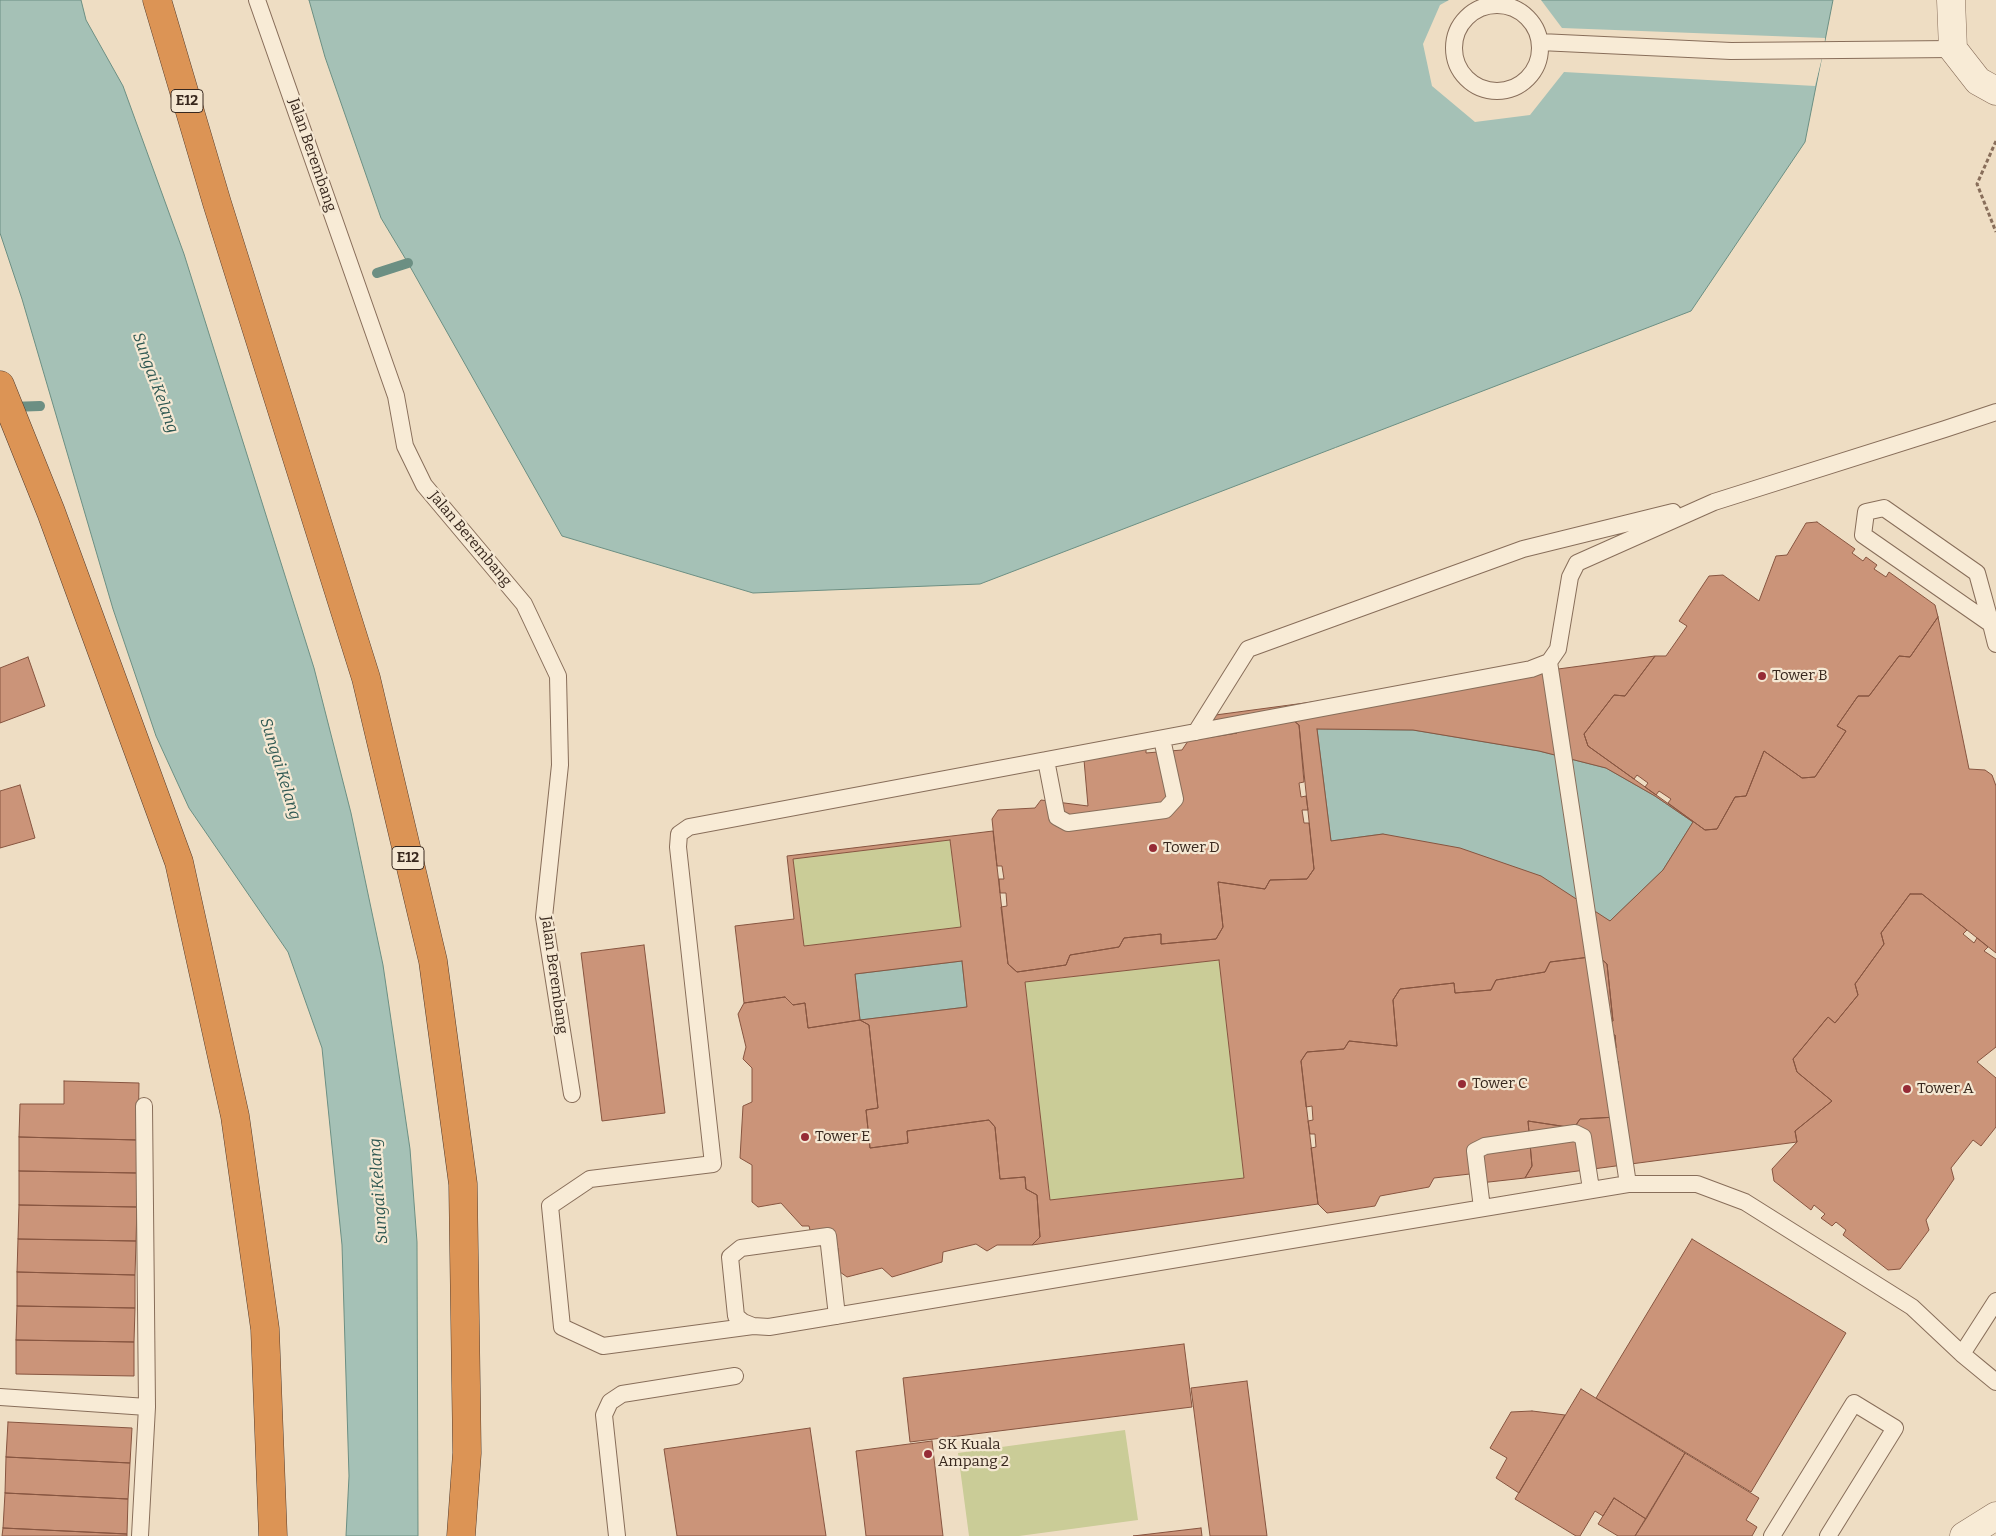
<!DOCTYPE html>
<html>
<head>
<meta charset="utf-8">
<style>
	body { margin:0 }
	canvas { display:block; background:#eeddc3 }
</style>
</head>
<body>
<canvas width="1996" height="1536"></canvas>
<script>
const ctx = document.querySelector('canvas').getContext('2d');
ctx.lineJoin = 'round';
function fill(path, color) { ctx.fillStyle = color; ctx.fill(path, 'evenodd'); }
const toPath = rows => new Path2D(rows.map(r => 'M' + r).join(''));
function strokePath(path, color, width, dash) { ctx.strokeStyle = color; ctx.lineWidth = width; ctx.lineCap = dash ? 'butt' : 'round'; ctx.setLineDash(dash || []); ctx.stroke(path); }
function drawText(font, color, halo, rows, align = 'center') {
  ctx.font = font + ' Bitter,serif'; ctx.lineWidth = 4.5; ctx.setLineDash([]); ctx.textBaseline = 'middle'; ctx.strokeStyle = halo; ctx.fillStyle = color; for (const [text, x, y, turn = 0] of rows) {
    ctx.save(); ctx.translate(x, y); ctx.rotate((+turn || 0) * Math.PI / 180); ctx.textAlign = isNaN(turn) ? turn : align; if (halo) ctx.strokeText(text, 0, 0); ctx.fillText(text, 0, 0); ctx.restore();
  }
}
fill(toPath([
	[950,840,961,927,804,946,793,859],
	[1219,960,1244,1178,1050,1200,1025,982],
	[1125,1430,1138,1520,1019,1536,969,1536,958,1453]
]), '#cacc97');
const water = toPath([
	[0,0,81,0,86,20,123,86,184,254,314,668,351,813,383,965,410,1149,417,1242,418,1536,346,1536,349,1476,342,1245,322,1048,288,952,189,808,156,736,113,609,22,299,0,233,0,0],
	[309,0,1833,0,1805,142,1691,311,980,584,753,593,562,536,408,263,381,218,325,57,309,0],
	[1317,729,1413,730,1539,751,1606,768,1655,796,1693,822,1663,870,1610,921,1383,834,1331,841,1317,729],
	[962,961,967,1007,860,1020,855,974,962,961]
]);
fill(water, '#a5c1b6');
strokePath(water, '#6c8f83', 1);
fill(toPath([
	[1449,0,1541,0,1562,28,1825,38,1824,50,1815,86,1564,72,1530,115,1475,122,1432,86,1423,44,1440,5]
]), '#eeddc3');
strokePath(toPath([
	[377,273,408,263],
	[11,407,40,406]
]), '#6c8f83', 10);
const building = toPath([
	[1817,522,1855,549,1852,553,1863,561,1866,557,1877,565,1874,569,1886,577,1889,572,1935,605,1938,617,1910,657,1899,656,1869,696,1858,696,1837,726,1846,731,1815,777,1802,778,1764,751,1746,796,1735,797,1717,829,1705,830,1668,803,1671,799,1659,791,1656,795,1645,787,1648,783,1637,775,1634,779,1588,746,1584,734,1614,695,1625,696,1655,656,1666,656,1687,626,1679,621,1709,576,1723,575,1759,601,1776,556,1787,555,1806,523,1817,522],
	[1938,617,1969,769,1985,770,1992,775,1996,786,1996,953,1922,894,1910,894,1881,933,1884,944,1855,984,1858,995,1835,1023,1828,1017,1793,1059,1797,1072,1832,1101,1795,1131,1797,1142,1525,1178,1532,1166,1528,1121,1574,1128,1580,1119,1617,1117,1623,1108,1618,1061,1613,1062,1611,1049,1616,1048,1615,1035,1609,1035,1608,1022,1613,1021,1607,964,1598,956,1550,962,1545,972,1496,980,1491,990,1455,993,1454,983,1400,989,1393,1000,1397,1046,1349,1041,1344,1049,1307,1052,1301,1061,1318,1204,1032,1245,1040,1237,1037,1195,1026,1189,1025,1177,1000,1179,995,1127,989,1120,907,1131,908,1143,870,1148,866,1110,878,1108,869,1025,860,1020,808,1028,805,1003,793,1005,785,997,744,1003,735,926,794,919,787,856,993,831,1008,964,1017,972,1066,965,1070,955,1119,947,1124,938,1161,934,1161,944,1216,939,1223,927,1218,882,1265,889,1270,880,1307,879,1314,869,1299,725,1289,717,1241,723,1237,733,1210,737,1208,716,1655,656,1625,696,1614,695,1584,734,1588,746,1705,830,1717,829,1735,797,1746,796,1764,751,1802,778,1815,777,1846,731,1837,726,1858,696,1869,696,1899,656,1910,657,1938,617],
	[1317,729,1413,730,1539,751,1606,768,1655,796,1693,822,1663,870,1610,921,1541,876,1460,848,1383,834,1331,841,1317,729],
	[950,840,961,927,804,946,793,859,950,840],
	[1219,960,1244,1178,1050,1200,1025,982,1219,960],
	[962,961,967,1007,860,1020,855,974,962,961],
	[28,657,45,706,0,723,0,668,28,657],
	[1289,717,1299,725,1304,782,1299,783,1301,797,1306,796,1308,810,1302,810,1304,823,1309,823,1314,869,1307,879,1270,880,1265,889,1218,882,1223,927,1216,939,1161,944,1161,934,1124,938,1119,947,1070,955,1066,965,1017,972,1008,964,1001,907,1007,906,1006,893,1000,893,999,879,1004,879,1002,866,997,866,992,819,998,810,1035,808,1041,800,1088,806,1084,760,1146,743,1146,753,1182,750,1188,741,1237,733,1241,723,1289,717],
	[20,785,35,838,0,848,0,791,20,785],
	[1910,894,1922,894,1967,930,1963,934,1974,943,1977,938,1988,947,1984,951,1996,959,1996,1047,1977,1062,1996,1078,1996,1127,1981,1146,1973,1140,1951,1168,1954,1179,1926,1220,1929,1230,1900,1269,1888,1270,1843,1235,1846,1230,1836,1222,1832,1226,1821,1218,1825,1214,1814,1205,1811,1210,1774,1181,1772,1169,1797,1142,1795,1131,1832,1101,1797,1072,1793,1059,1828,1017,1835,1023,1858,995,1855,984,1884,944,1881,933,1910,894],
	[644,945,665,1113,602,1121,581,953,644,945],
	[1598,956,1607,964,1613,1021,1608,1022,1609,1035,1615,1035,1616,1048,1611,1049,1613,1062,1618,1061,1623,1108,1617,1117,1580,1119,1574,1128,1528,1121,1532,1166,1525,1178,1471,1184,1470,1174,1434,1178,1429,1187,1380,1196,1375,1206,1327,1213,1318,1204,1311,1148,1316,1147,1315,1134,1310,1134,1308,1121,1313,1120,1312,1106,1306,1107,1301,1061,1307,1052,1344,1049,1349,1041,1397,1046,1393,1000,1400,989,1454,983,1455,993,1491,990,1496,980,1545,972,1550,962,1598,956],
	[785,997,793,1005,805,1003,808,1028,860,1020,869,1025,878,1108,866,1110,870,1148,908,1143,907,1131,989,1120,995,1127,1000,1179,1025,1177,1026,1189,1037,1195,1040,1237,1032,1245,997,1245,987,1251,976,1244,943,1252,942,1262,892,1277,882,1268,847,1277,840,1272,838,1248,811,1234,809,1226,802,1226,781,1203,758,1207,752,1202,752,1165,740,1158,743,1106,752,1102,752,1068,743,1059,746,1047,738,1014,744,1003,785,997],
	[64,1081,139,1083,138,1140,19,1137,20,1104,64,1104,64,1081],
	[19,1137,138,1140,137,1173,19,1171,19,1137],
	[19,1171,137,1173,137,1207,19,1205,19,1171],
	[19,1205,137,1207,136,1241,18,1239,19,1205],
	[18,1239,136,1241,135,1275,17,1272,18,1239],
	[1692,1239,1846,1333,1751,1492,1596,1398,1692,1239],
	[17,1272,135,1275,135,1308,17,1306,17,1272],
	[17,1306,135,1308,134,1342,16,1340,17,1306],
	[16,1340,134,1342,134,1376,16,1374,16,1340],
	[1184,1344,1192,1407,910,1442,903,1378,1184,1344],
	[1247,1381,1267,1536,1210,1536,1191,1388,1247,1381],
	[1581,1389,1685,1453,1646,1519,1614,1498,1603,1516,1595,1511,1580,1536,1576,1536,1515,1499,1581,1389],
	[1532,1411,1565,1415,1519,1493,1496,1478,1507,1458,1490,1448,1511,1412,1532,1411],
	[8,1422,132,1428,130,1463,6,1457,8,1422],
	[810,1428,826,1536,677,1536,664,1449,810,1428],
	[932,1441,943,1536,866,1536,856,1451,932,1441],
	[1685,1453,1759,1498,1746,1520,1757,1527,1752,1536,1635,1536,1685,1453],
	[6,1457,130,1463,128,1499,5,1493,6,1457],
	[5,1493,128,1499,127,1534,3,1528,5,1493],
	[1614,1498,1646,1519,1635,1536,1618,1536,1598,1524,1614,1498],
	[3,1528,127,1534,127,1536,2,1536,3,1528],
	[1201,1528,1202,1536,1133,1536,1201,1528]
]);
fill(building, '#cb9479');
strokePath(building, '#875540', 1);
const service = toPath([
	[257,0,396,396,405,446,424,485,524,604,558,676,560,765,544,917,572,1094],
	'1454 48a43 43 0 1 1 86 0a43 43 0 1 1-86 0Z',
	[1540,42,1731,51,1953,49],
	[1996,412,1945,429,1714,502,1577,563,1570,577,1558,649,1549,662,1531,669,689,827,679,834,678,847,713,1164,590,1179,550,1206,562,1327,603,1346,753,1326,769,1327,1628,1184,1697,1184,1745,1202,1912,1307,1962,1354,1996,1382],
	[1996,623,1991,624,1863,535,1866,512,1884,508,1977,573,1991,624,1996,644],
	[1549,662,1628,1184],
	[1196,732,1248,649,1523,549,1673,512],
	[1046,760,1057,817,1068,823,1165,810,1175,799,1162,739],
	[1482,1208,1475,1151,1485,1146,1575,1133,1583,1137,1591,1189],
	[753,1326,743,1322,736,1316,730,1257,741,1248,828,1236,837,1316],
	[1962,1354,1996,1301],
	[0,1397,147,1407],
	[140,1536,147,1407,144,1106],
	[617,1536,604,1415,610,1402,622,1394,735,1376],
	[1772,1536,1854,1403,1895,1428,1828,1536]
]);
const minor = toPath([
	[1951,0,1953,49,1978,81,1996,91],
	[1964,1536,1996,1516]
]);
const motorway = toPath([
	[157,0,217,203,366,678,433,961,463,1184,467,1453,461,1536],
	[0,385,51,512,179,862,235,1116,265,1329,273,1536]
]);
strokePath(service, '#886e5a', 18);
strokePath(minor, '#886e5a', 29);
strokePath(motorway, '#553d2e', 29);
strokePath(toPath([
	[1996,141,1977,184,1996,232]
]), '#886e5a', 3, [4, 2.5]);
strokePath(service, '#f8ebd6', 16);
strokePath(minor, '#f8ebd6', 28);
strokePath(motorway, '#dc9455', 28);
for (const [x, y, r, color] of [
	[1762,676,5,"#962b36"],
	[1153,848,5,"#962b36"],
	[1462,1084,5,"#962b36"],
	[1907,1089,5,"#962b36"],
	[805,1137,5,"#962b36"],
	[928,1454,5,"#962b36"]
]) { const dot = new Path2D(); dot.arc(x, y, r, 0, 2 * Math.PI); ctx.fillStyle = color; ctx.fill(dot); strokePath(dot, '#f5e8d3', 2); }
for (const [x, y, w] of [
	[187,101,32],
	[408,858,32]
]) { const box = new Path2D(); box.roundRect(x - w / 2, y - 11.5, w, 23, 4); ctx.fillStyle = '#f5e8d3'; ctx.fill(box); strokePath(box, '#38281e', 1); }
drawText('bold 14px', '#38281e', null, [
	["E12",187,101],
	["E12",408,858]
]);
drawText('15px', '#38281e', '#f5e8d3', [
	["Jalan Berembang",312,155,71],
	["Jalan Berembang",470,539,50],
	["Jalan Berembang",554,975,82]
]);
drawText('15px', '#38281e', '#f5e8d3', [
	["Tower B",1772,676],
	["Tower D",1163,848],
	["Tower C",1472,1084],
	["Tower A",1917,1089],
	["Tower E",815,1137],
	["SK Kuala",938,1445],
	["Ampang 2",938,1462]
], 'left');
drawText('italic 16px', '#2d5751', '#f5e8d3', [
	["Sungai Kelang",155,383,70],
	["Sungai Kelang",280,769,73],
	["Sungai Kelang",379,1191,-94]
]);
</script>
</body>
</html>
